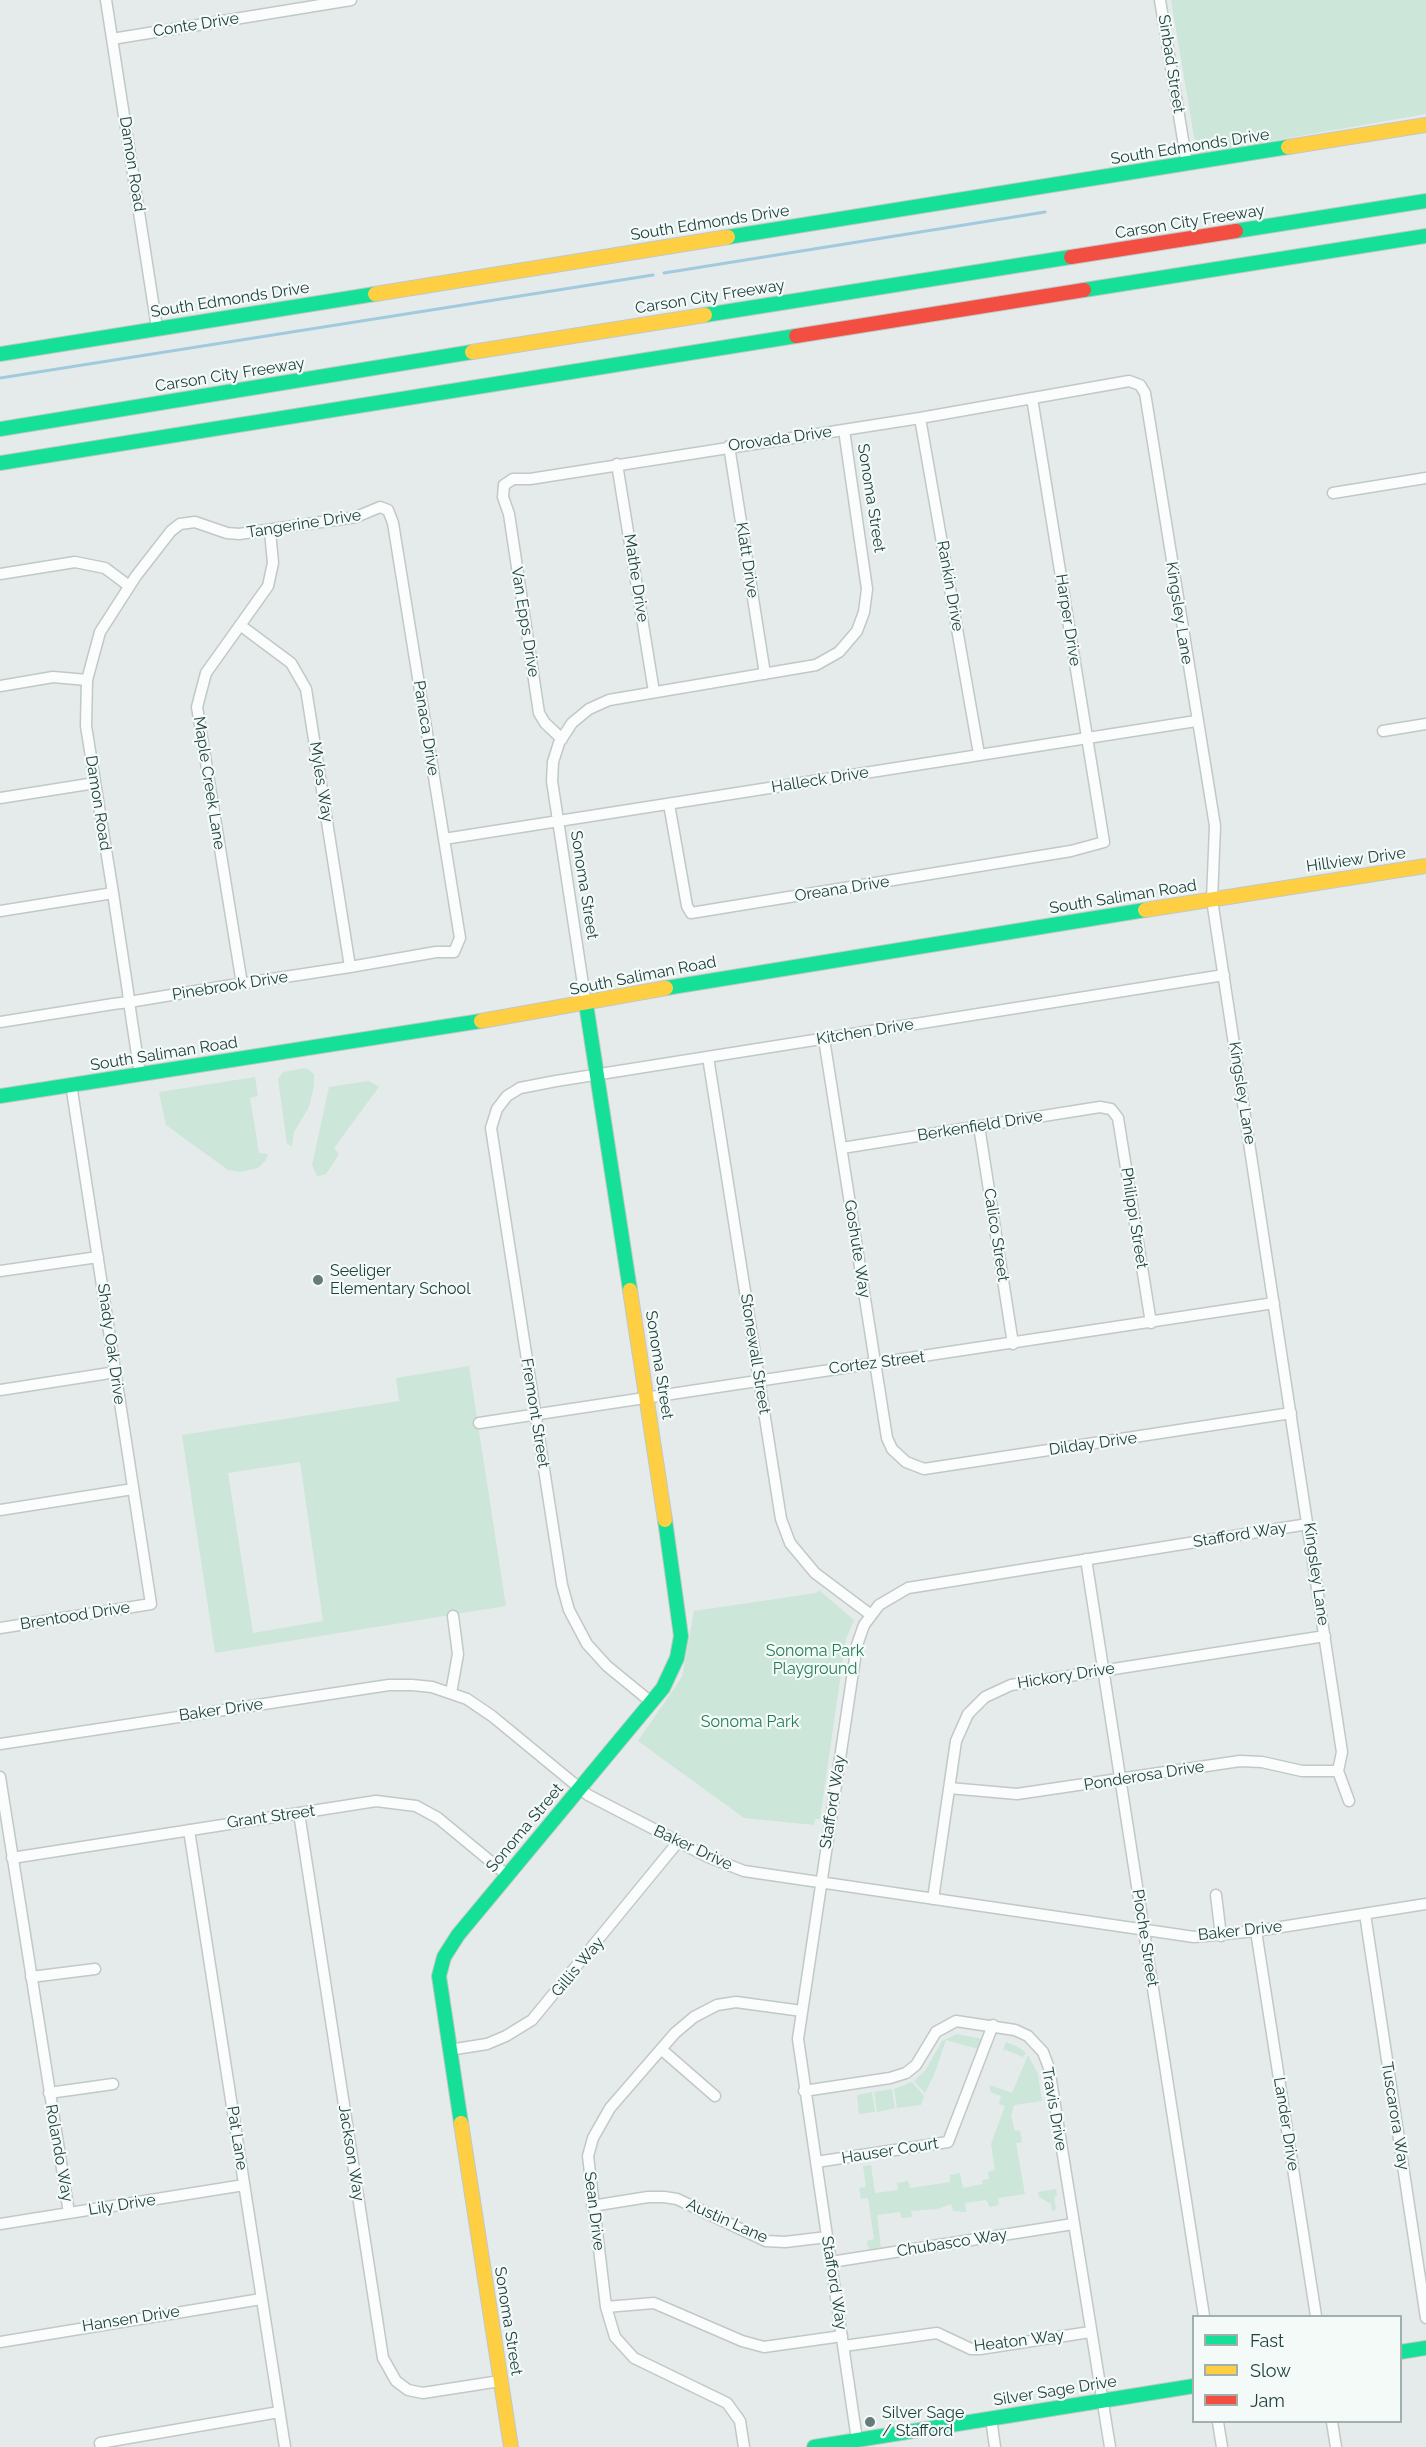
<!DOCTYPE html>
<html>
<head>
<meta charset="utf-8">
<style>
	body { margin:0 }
	#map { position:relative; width:1426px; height:2447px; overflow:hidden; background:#e5ebea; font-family:Raleway,sans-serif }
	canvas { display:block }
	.legend { position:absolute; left:1192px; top:2315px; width:210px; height:108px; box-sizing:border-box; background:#f3faf8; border:2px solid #9fb0ae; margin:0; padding:8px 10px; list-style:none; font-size:18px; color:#20413e }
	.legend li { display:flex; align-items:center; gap:12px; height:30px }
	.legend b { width:30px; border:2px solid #9fb0ae }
</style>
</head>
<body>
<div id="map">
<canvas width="1426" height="2447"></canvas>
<ul class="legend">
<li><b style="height:8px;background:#16e098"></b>Fast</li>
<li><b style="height:8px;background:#ffcf43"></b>Slow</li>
<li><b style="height:8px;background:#f24e42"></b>Jam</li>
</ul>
</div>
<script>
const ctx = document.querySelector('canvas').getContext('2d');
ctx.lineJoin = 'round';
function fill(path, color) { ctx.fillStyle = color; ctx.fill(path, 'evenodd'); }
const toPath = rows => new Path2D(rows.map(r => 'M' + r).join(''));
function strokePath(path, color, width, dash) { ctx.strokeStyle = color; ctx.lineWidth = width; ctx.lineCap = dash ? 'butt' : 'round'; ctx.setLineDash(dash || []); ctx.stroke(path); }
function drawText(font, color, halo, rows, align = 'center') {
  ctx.font = font + ' Raleway,sans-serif'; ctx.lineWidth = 4.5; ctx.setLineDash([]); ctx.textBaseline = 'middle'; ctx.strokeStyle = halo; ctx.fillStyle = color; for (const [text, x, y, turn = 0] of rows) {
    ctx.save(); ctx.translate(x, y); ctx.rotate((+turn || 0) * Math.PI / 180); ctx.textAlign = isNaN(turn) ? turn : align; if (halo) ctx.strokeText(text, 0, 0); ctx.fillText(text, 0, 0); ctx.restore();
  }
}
fill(toPath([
	[1171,0,1426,0,1426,114,1197,154],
	[306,1068,314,1074,314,1086,309,1107,294,1132,292,1146,287,1144,278,1079,283,1072],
	[255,1077,258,1096,250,1098,259,1153,268,1154,266,1160,258,1168,240,1172,228,1170,166,1125,159,1092],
	[369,1081,379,1087,334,1148,339,1154,326,1174,317,1176,312,1165,329,1087],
	[469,1366,506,1606,215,1653,182,1435,399,1401,396,1378],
	[300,1462,323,1621,253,1633,228,1473],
	[819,1590,854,1620,846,1639,820,1819,815,1819,814,1825,744,1818,638,1741,682,1677,694,1611,816,1593],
	[957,2034,982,2039,978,2049,946,2040,934,2075,925,2093,914,2081,925,2071,942,2041],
	[1006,2042,1020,2048,1026,2053,1023,2057,1006,2050,1003,2051],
	[1028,2055,1038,2074,1042,2101,1014,2105,1011,2116,1015,2131,1020,2130,1022,2142,1016,2143,1025,2194,998,2198,999,2205,990,2207,986,2200,965,2203,966,2212,953,2211,951,2204,937,2209,911,2211,912,2217,901,2218,900,2212,877,2215,881,2248,869,2250,867,2241,874,2239,868,2198,861,2199,859,2188,866,2187,863,2166,871,2165,875,2193,898,2190,897,2183,908,2181,910,2188,950,2182,950,2175,960,2173,963,2188,983,2184,982,2180,989,2179,988,2172,995,2170,991,2144,1005,2106,999,2104,1001,2096,990,2092,990,2085,1012,2093],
	[912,2082,924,2096,921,2105,897,2108,894,2089],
	[892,2089,895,2108,877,2112,874,2092],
	[872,2092,875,2112,859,2114,857,2095],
	[1056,2189,1057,2196,1054,2197,1056,2210,1052,2211,1051,2204,1039,2197,1038,2192]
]), '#cce6d9');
strokePath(toPath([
	[664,273,1045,212],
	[0,378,653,275]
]), '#a1cade', 3);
const street = toPath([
	[106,0,157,328],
	[1160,0,1187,164],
	[112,39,351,0],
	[920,418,979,754],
	[729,446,765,674],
	[617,464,654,692],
	[1333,493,1426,478],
	[0,574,75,562,105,568,129,586],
	[240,625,291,663,306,689,350,967],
	[0,686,53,677,87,680],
	[1383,731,1426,724],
	[562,739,545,723,539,713,509,514,503,497,504,485,513,479,530,479,920,418,1129,381,1140,385,1145,393,1215,826,1212,900,1342,1752,1338,1771,1349,1801],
	[0,798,95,783],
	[669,804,687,906,691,913,1071,851,1104,842,1032,398],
	[444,839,1196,721],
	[0,911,113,893],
	[242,984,197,707,206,673,268,586,273,563,270,531],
	[586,1004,552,781,553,762,559,743,572,723,589,709,609,700,816,665,839,652,857,631,864,612,867,589,844,430],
	[0,1022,113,1004,129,1002,226,986,252,982,350,967,436,952,454,952,460,938,393,523,388,510,380,507,356,517,239,534,227,533,195,522,180,524,171,531,136,576,100,632,87,680,86,726,113,893,128,992,129,1002,131,1015,140,1075],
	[824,1039,887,1438,892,1449,906,1462,924,1469,1291,1413],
	[708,1057,781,1519,790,1543,815,1573,871,1615],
	[979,1126,1013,1344],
	[842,1148,1100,1107,1111,1109,1118,1118,1151,1323],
	[0,1271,98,1257],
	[0,1390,116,1372],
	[479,1423,1274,1303],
	[0,1510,133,1489],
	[1086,1559,1204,2316],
	[0,1628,151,1604,71,1084],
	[451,1693,458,1654,453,1616],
	[651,1702,607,1666,587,1644,569,1610,562,1585,491,1128,497,1109,507,1096,520,1088,556,1081,1224,975],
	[0,1744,389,1685,412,1685,432,1687,467,1699,492,1716,588,1795,708,1857,744,1871,1194,1937,1256,1931,1426,1904],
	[0,1777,69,2213],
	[949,1788,1017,1794,1240,1761,1262,1762,1302,1771,1338,1771],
	[299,1813,383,2358,396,2381,408,2390,423,2393,500,2381],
	[189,1830,285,2447],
	[12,1858,376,1801,416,1806,438,1818,507,1875],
	[1216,1895,1221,1936],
	[933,1899,956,1741,968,1714,985,1697,1011,1685,1325,1636],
	[1365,1914,1426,2318],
	[1256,1931,1316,2316],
	[31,1977,95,1969],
	[661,2049,715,2096],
	[449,2050,487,2044,506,2036,532,2020,678,1842],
	[804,2091,890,2078,906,2073,916,2065,936,2032,956,2021,1015,2030,1028,2036,1043,2052,1049,2068,1110,2447],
	[49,2093,113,2084],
	[816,2162,948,2142,993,2025],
	[592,2206,648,2197,664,2197,677,2199,766,2241,785,2242,827,2237],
	[0,2224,244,2185],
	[831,2262,1073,2224],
	[606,2307,654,2303,742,2341,764,2347,842,2336],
	[0,2342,261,2299],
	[844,2346,937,2333,971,2349,980,2349,1090,2332],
	[991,2418,995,2447],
	[1218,2422,1222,2447],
	[1332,2422,1336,2447],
	[857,2440,798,2039,857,1645,864,1625,879,1605,908,1588,1308,1524],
	[101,2447,100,2443,279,2412],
	[744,2447,740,2421,727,2403,634,2358,615,2337,606,2307,588,2156,593,2138,610,2108,675,2033,694,2017,717,2005,736,2002,802,2011]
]);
const fast = toPath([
	[1236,231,1426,201],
	[728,237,1288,147],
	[1084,290,1426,236],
	[705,315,1071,257],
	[0,354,375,294],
	[0,429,472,352],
	[0,463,796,336],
	[666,988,1145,910],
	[586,1004,630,1290],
	[0,1096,481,1021],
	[461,2123,439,1976,444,1957,458,1935,663,1688,677,1658,681,1636,665,1520],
	[1400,2352,1426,2348],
	[814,2447,1194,2386]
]);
const slow = toPath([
	[1288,147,1426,125],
	[375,294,728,237],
	[472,352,705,315],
	[1145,910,1426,866],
	[481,1021,666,988],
	[630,1290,665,1520],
	[461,2123,511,2447]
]);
const jam = toPath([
	[1071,257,1236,231],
	[796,336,1084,290]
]);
strokePath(street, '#c2c8c7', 13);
strokePath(fast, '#c0c9c7', 16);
strokePath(slow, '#c0c9c7', 16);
strokePath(jam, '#c0c9c7', 16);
strokePath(street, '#fbfcfc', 10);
strokePath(fast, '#16e098', 14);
strokePath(slow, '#ffcf43', 14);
strokePath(jam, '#f24e42', 14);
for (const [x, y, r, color] of [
	[318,1280,6,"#657c7a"],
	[870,2422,6,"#657c7a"]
]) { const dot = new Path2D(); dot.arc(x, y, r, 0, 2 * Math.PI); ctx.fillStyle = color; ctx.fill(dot); strokePath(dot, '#f3faf8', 2); }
drawText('16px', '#20413e', '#f3faf8', [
	["Conte Drive",196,25,-9],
	["Sinbad Street",1171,64,81],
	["South Edmonds Drive",1190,147,-9],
	["Damon Road",132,164,81],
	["Carson City Freeway",1190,222,-9],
	["South Edmonds Drive",710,223,-9],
	["Carson City Freeway",710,297,-9],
	["South Edmonds Drive",230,300,-9],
	["Carson City Freeway",230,375,-9],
	["Orovada Drive",780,439,-8],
	["Sonoma Street",871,498,81],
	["Tangerine Drive",304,524,-9],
	["Klatt Drive",747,560,81],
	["Mathe Drive",636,578,81],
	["Rankin Drive",950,586,80],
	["Kingsley Lane",1179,613,81],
	["Harper Drive",1068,620,81],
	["Van Epps Drive",525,622,81],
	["Panaca Drive",426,728,81],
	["Halleck Drive",820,780,-9],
	["Myles Way",321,782,81],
	["Maple Creek Lane",209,783,81],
	["Damon Road",98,803,81],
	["Hillview Drive",1356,860,-8],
	["Sonoma Street",584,885,81],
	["Oreana Drive",842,889,-9],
	["South Saliman Road",1123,897,-9],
	["South Saliman Road",643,976,-11],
	["Pinebrook Drive",230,986,-9],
	["Kitchen Drive",865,1032,-9],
	["South Saliman Road",164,1054,-9],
	["Kingsley Lane",1242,1093,81],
	["Berkenfield Drive",980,1126,-9],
	["Philippi Street",1134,1218,81],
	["Calico Street",996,1235,81],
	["Goshute Way",857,1249,81],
	["Shady Oak Drive",111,1344,82],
	["Stonewall Street",755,1354,81],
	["Cortez Street",877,1363,-7],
	["Sonoma Street",659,1365,81],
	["Fremont Street",535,1413,81],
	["Dilday Drive",1093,1444,-8],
	["Stafford Way",1240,1535,-9],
	["Kingsley Lane",1316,1574,82],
	["Brentood Drive",75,1616,-9],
	["Hickory Drive",1066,1676,-9],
	["Baker Drive",221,1710,-8],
	["Ponderosa Drive",1144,1776,-9],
	["Stafford Way",833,1802,-81],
	["Grant Street",271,1817,-8],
	["Sonoma Street",525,1828,-50],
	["Baker Drive",693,1848,25],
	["Baker Drive",1240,1931,-6],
	["Pioche Street",1145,1938,81],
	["Gillis Way",578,1967,-50],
	["Travis Drive",1054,2109,80],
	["Tuscarora Way",1395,2116,81],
	["Lander Drive",1286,2124,81],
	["Pat Lane",237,2138,81],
	["Hauser Court",890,2151,-9],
	["Rolando Way",59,2153,80],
	["Jackson Way",351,2153,81],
	["Lily Drive",122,2205,-9],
	["Sean Drive",594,2211,83],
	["Austin Lane",727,2221,24],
	["Chubasco Way",952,2243,-9],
	["Stafford Way",834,2283,81],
	["Hansen Drive",131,2319,-9],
	["Sonoma Street",508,2321,81],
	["Heaton Way",1019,2341,-7],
	["Silver Sage Drive",1055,2391,-9]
]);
drawText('16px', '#20413e', '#f3faf8', [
	["Seeliger",330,1271],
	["Elementary School",330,1289],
	["Silver Sage",882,2413],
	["/ Stafford",882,2431]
], 'left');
drawText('16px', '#257d57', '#f3faf8', [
	["Sonoma Park",815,1651],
	["Playground",815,1669],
	["Sonoma Park",750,1722]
]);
</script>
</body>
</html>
